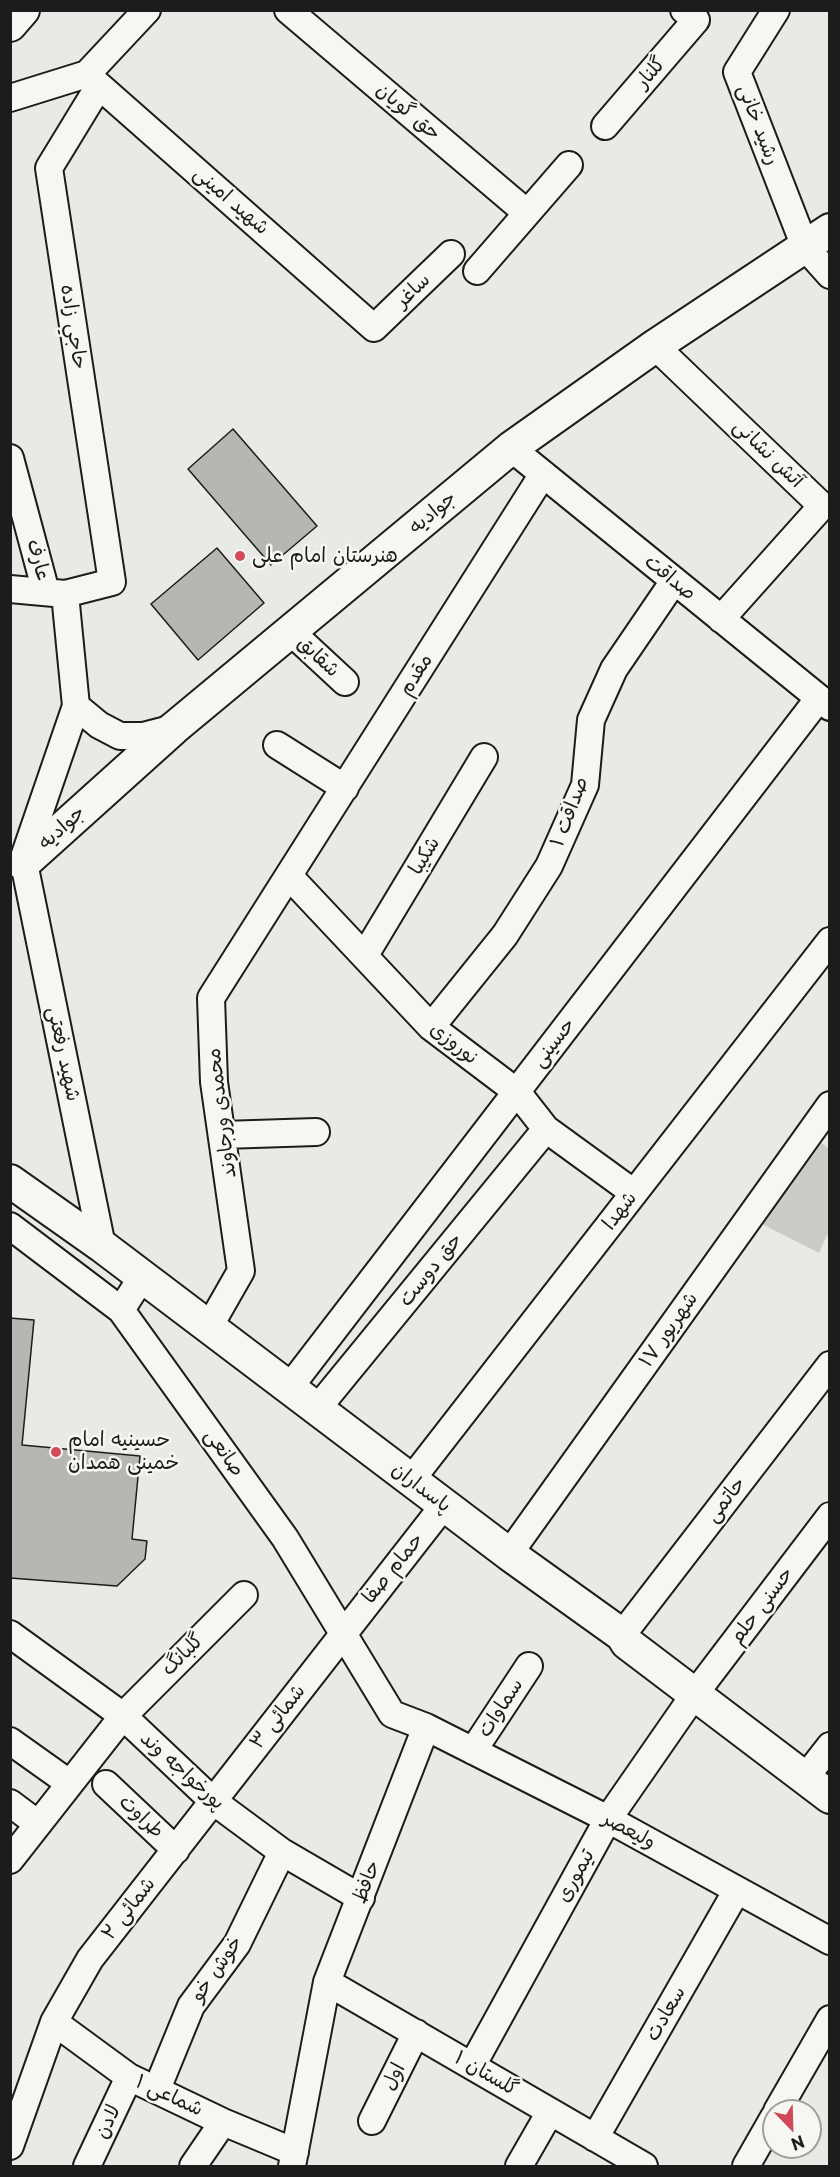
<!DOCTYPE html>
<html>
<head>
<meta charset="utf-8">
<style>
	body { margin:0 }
	#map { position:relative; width:840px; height:2177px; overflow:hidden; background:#e9e9e5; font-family:"Playpen Sans",sans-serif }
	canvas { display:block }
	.frame { position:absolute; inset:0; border:12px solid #1c1c1c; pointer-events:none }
	.north { position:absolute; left:762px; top:2099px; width:60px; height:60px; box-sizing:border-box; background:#f6f6f2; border:2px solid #9f9f9c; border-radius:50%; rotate:157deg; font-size:16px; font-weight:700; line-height:24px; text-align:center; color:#1c1c1c }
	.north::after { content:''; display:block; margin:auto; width:21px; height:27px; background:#d1495b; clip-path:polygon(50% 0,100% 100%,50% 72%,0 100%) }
</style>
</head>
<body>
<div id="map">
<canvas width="840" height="2177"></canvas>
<div class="frame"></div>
<div class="north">N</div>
</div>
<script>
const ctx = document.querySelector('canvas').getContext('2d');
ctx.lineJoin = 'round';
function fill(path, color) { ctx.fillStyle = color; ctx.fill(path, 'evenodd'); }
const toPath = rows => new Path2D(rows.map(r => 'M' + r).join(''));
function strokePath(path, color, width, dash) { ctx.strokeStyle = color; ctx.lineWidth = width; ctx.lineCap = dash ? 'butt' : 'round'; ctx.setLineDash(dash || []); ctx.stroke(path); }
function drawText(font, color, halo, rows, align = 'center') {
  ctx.font = font + ' "Playpen Sans","Playpen Sans Arabic",sans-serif'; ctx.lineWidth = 5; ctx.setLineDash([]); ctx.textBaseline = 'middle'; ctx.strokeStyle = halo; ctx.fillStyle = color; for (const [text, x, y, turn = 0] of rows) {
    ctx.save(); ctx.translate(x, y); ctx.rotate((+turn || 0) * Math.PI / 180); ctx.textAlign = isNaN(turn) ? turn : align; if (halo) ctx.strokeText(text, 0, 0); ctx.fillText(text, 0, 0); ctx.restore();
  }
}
fill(toPath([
	[822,1143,829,1149,830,1236,827,1235,819,1253,762,1224]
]), '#cbcbc7');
const building = toPath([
	[233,429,317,526,271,565,188,469,233,429],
	[217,548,264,603,198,660,151,604,217,548],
	[10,1318,34,1320,22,1445,140,1456,132,1539,147,1541,145,1559,117,1586,10,1578,10,1318]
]);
fill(building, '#b6b6b3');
strokePath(building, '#1c1c1c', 1.5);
const minor = toPath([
	[288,10,527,213],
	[776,10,737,72,805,247,830,275],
	[87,75,374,328,451,254],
	[10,98,87,74,147,10],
	[605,126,696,20,684,10],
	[477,271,569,165],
	[655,346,822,506,721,619],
	[511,448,830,707],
	[10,458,46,592],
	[10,589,65,594,112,582,49,168,99,86],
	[290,631,345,682],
	[76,706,99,725,120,736,143,736,174,728],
	[277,745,345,788],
	[24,863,102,1246],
	[21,866,76,706,65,594],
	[289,876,431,1027,517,1092,546,1129,634,1193],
	[365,955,484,757],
	[431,1027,505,935,549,866,585,785,591,720,614,669,674,581],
	[223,1135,316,1132],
	[10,1226,121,1310],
	[142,1277,121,1310,285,1538,392,1714,426,1727,327,1982,292,2166],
	[209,1327,241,1271,214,1082,211,998,543,474],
	[289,1388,819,698],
	[316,1410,546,1129],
	[411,1480,830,941],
	[509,1554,830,1105],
	[10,1634,123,1716,213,1801,282,1852,361,1898],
	[622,1635,830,1365],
	[426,1727,608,1819,830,1941],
	[10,1741,69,1783],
	[473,1751,529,1666],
	[805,1778,830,1746],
	[106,1784,176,1850],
	[10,1803,38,1824],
	[10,1860,123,1716,244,1595],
	[327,1982,644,2166],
	[54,2022,129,2077,223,2122,295,2152],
	[472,2066,608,1819,694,1695,830,1516],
	[157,2089,191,2006,237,1944,282,1852],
	[777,2111,830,2019],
	[372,2121,416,2033],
	[595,2138,737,1890],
	[10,2146,54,2022,90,1959,444,1505],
	[87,2166,129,2077],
	[193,2166,223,2122],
	[519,2166,550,2112],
	[746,2166,774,2117]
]);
const major = toPath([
	[10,25,23,10],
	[24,863,174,728,511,448,655,346,830,230],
	[10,1181,102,1246,509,1554,622,1635,627,1643,830,1797]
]);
strokePath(minor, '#1c1c1c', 30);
strokePath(major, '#1c1c1c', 36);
strokePath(minor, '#f6f6f2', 26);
strokePath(major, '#f6f6f2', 32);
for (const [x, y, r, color] of [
	[240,556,6,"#d1495b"],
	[56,1452,6,"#d1495b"]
]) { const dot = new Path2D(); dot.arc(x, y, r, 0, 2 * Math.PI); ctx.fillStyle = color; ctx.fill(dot); strokePath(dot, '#f6f6f2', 2); }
drawText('20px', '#1c1c1c', '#f6f6f2', [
	["گلنار",651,73,-49],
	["حق گویان",408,112,40],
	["رشید خانی",758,125,69],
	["شهید امینی",231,201,41],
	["ساغر",413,291,-44],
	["حاجي زاده",73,327,81],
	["آتش نشانی",768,454,44],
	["جوادیه",433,513,-40],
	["عارف",38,560,75],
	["صداقت",670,578,39],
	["شقابق",318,657,43],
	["مقدم",416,675,-58],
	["صداقت ۱",570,812,-69],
	["جوادیه",62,828,-42],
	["شکیبا",425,856,-59],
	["حسینی",554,1043,-52],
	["نوروزی",454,1044,38],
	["شهید رفعتی",63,1054,78],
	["محمدی ورجاوند",222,1113,-97],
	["شهدا",620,1211,-52],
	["حق دوست",431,1270,-51],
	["۱۷ شهریور",669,1330,-55],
	["صانعی",224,1453,54],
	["پاسداران",421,1488,37],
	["حاتمی",726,1500,-52],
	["حمام صفا",393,1569,-51],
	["حسنی حلم",762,1606,-53],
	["گلبانگ",183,1655,-45],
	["سماوات",501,1708,-57],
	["شمائی ۳",278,1717,-52],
	["پورخواجه وند",182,1771,42],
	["طراوت",141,1817,43],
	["ولیعصر",629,1831,28],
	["تیموری",576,1876,-61],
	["حافظ",367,1882,-69],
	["شمائی ۲",129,1909,-52],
	["خوش خو",217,1969,-55],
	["سعادت",666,2014,-60],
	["گلستان ۱",486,2074,30],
	["اول",394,2077,-63],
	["شماعی ۱",169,2096,25],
	["لادن",108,2122,-65]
]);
drawText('20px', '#1c1c1c', '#f6f6f2', [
	["هنرستان امام علی",252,556],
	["حسینیه امام",68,1440],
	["خمینی همدان",68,1463]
], 'left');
</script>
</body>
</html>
